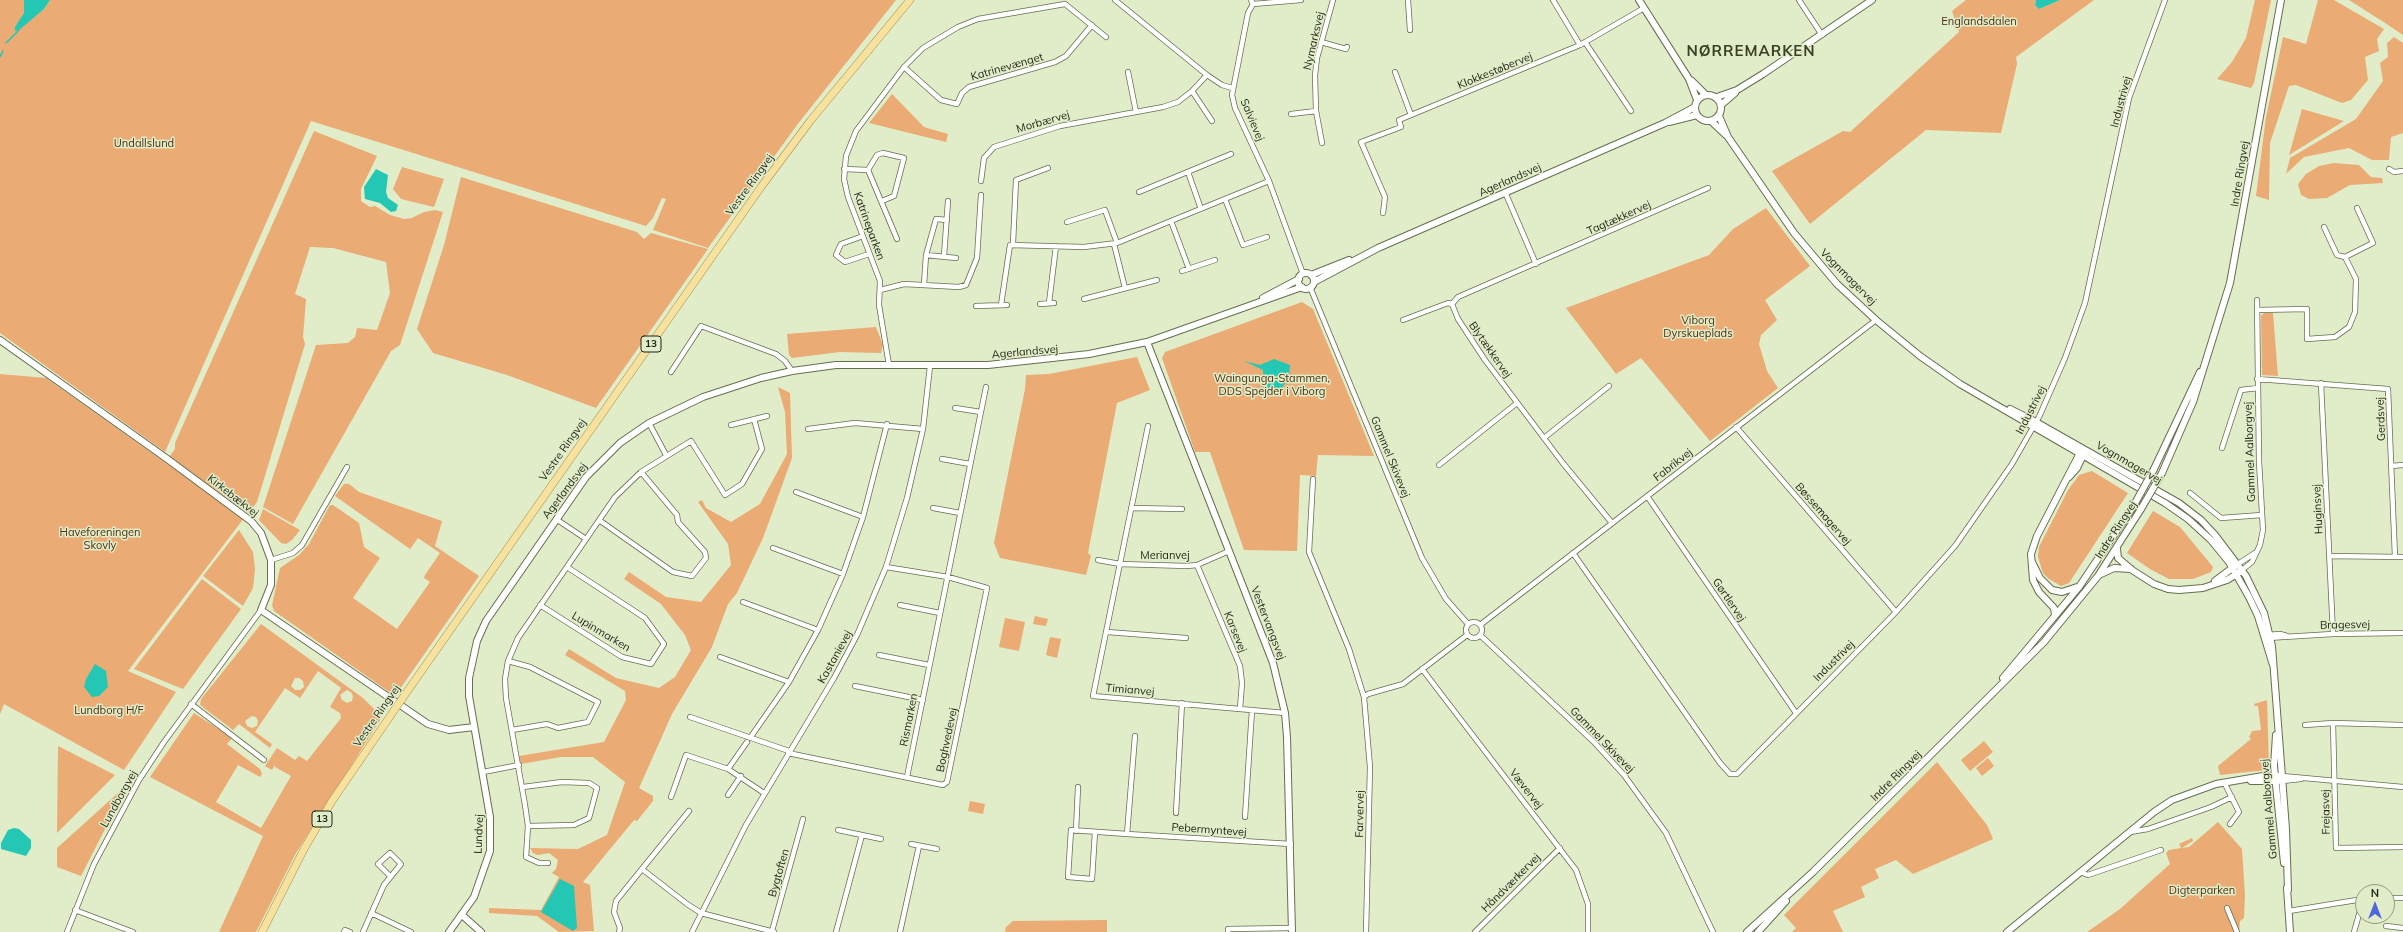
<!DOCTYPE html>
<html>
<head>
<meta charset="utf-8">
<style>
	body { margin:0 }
	#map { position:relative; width:2403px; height:932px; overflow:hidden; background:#e1ecc9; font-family:Mulish,sans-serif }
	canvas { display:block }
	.north { position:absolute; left:2355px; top:884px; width:40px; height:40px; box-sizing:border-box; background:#e1ecc9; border:1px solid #939b81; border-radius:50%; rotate:0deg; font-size:11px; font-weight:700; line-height:16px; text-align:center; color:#1e2215 }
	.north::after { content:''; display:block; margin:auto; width:14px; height:18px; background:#5066dc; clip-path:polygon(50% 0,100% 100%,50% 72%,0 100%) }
</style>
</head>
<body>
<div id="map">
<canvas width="2403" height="932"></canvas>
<div class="north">N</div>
</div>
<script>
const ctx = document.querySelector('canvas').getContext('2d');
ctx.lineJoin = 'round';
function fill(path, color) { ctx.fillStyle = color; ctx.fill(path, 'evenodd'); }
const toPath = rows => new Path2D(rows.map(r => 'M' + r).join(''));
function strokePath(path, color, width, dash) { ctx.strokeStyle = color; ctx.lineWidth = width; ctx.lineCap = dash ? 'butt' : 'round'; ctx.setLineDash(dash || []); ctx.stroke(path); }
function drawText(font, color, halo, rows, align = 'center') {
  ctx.font = font + ' Mulish,sans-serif'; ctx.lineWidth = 3; ctx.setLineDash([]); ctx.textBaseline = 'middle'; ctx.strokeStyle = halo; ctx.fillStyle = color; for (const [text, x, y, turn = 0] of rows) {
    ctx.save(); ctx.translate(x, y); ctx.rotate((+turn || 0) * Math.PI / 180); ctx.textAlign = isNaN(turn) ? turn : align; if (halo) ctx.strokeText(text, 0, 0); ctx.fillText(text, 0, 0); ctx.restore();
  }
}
fill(toPath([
	[0,0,24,0,24,13,15,30,44,9,50,0,896,0,797,125,708,248,653,230,666,199,662,198,653,218,646,226,311,121,165,452,0,333],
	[1966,0,2036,0,2035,5,2039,9,2060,0,2094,0,2016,57,2017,64,2001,133,1926,130,1810,224,1772,171,1843,131,1850,132,1959,32,1952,11],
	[2255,0,2271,0,2254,83,2251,88,2217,79,2232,62,2246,38],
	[2318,0,2334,0,2384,29,2377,39,2379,51,2365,57,2368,80,2351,100,2342,103,2296,85,2289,86,2270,143,2269,200,2256,196,2266,117,2283,37,2306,44],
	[2349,0,2403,0,2403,35,2385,23],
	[2394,37,2403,43,2403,133,2391,137,2389,160,2372,160,2349,148,2304,157,2286,174,2290,158,2356,119,2383,81,2380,63,2388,57,2387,43],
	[892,94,924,127,948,134,946,142,869,123],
	[2302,109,2344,121,2289,155],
	[314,131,377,156,361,189,361,201,370,207,375,206,390,215,404,219,412,218,424,212,435,210,443,212,400,345,391,351,293,524,263,507,316,345,348,343,355,337,357,328,377,330,390,293,386,262,333,248,310,247,295,294,306,299,303,337,305,344,257,502,249,513,169,457,175,449,175,443],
	[2334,163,2359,165,2371,177,2382,178,2383,183,2350,185,2327,198,2309,199,2301,195,2298,184,2306,174,2319,166],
	[402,167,444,179,434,207,401,199,393,189],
	[461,177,637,232,644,239,651,233,708,249,596,408,507,375,433,353,417,329,444,245],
	[1766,208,1810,266,1765,300,1777,320,1761,335,1759,344,1767,371,1778,388,1710,441,1641,358,1616,374,1566,308,1709,255,1733,229],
	[1302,302,1313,309,1374,456,1318,455,1316,476,1300,475,1297,551,1244,550,1210,452,1195,452,1162,358,1165,352],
	[2264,313,2273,313,2278,376,2262,375,2261,316],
	[876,327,883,345,881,353,840,352,792,358,789,355,787,334],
	[1137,357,1150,390,1117,403,1088,553,1091,556,1086,575,1000,558,994,543,1025,389,1026,375,1049,374],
	[0,374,46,378,244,518,128,671,176,692,124,770,4,704,0,714],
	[778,387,790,393,792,458,763,538,737,593,728,604,712,647,672,714,639,788,653,796,653,801,637,821,634,820,583,882,590,885,594,931,559,932,537,916,489,913,489,908,541,910,559,877,552,873,556,869,558,860,549,853,538,855,533,853,530,848,578,849,607,835,625,782,593,757,561,757,521,764,519,756,604,742,626,700,625,691,565,655,569,649,616,678,659,688,675,677,691,650,685,635,661,604,624,579,629,572,666,597,701,602,731,565,728,544,698,502,702,500,706,508,731,522,760,504,787,454,785,412],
	[2092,471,2128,493,2069,583,2061,586,2049,579,2043,573,2038,557,2039,547,2068,490,2079,475],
	[344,484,349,484,359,492,442,521,435,546,479,576,395,696,274,611,272,605,280,568,299,555,309,544,330,505,333,505,359,523,364,547,380,558,353,598,397,629,430,582,424,578,425,575,440,553,418,538,410,549,335,496],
	[263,509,300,530,292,540,286,544,281,543,259,520],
	[2153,511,2180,527,2213,567,2211,572,2193,579,2169,579,2150,569,2127,553],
	[239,530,253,552,255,569,253,588,243,606,203,576],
	[202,579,241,609,183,689,134,669],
	[1035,616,1048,619,1046,626,1033,624],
	[1005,618,1025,622,1019,651,999,647],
	[261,624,363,698,382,717,296,853,256,932,219,932,263,836,150,777,194,713,232,738,227,744,260,769,262,774,260,777,238,765,216,802,261,828,291,776,275,767,275,765,272,770,265,766,277,748,295,760,299,756,307,761,341,718,340,713,330,707,341,688,318,671,300,698,285,688,255,732,272,744,270,748,239,724,233,730,200,705,201,699],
	[295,678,299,678,303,681,304,687,300,690,295,690,291,686],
	[347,690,351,692,353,696,352,701,347,703,342,700,340,695],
	[252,716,256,717,258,721,257,726,252,728,247,726,245,721],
	[1050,637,1061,639,1057,658,1046,655],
	[2267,700,2269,766,2266,770,2220,775,2218,766,2251,739,2249,737,2252,731,2261,730,2258,706,2255,706,2254,704],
	[1984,741,1993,752,1970,771,1961,760],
	[58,746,115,775,57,833],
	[1988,758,1994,766,1982,776,1976,768],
	[1937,762,1987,825,1993,839,1913,874,1896,860,1875,869,1879,878,1861,887,1865,897,1833,911,1843,932,1792,932,1796,928,1784,915],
	[128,784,81,876,57,867,57,848],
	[970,801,985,804,983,814,968,811],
	[2218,822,2242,849,2245,895,2244,918,2240,921,2239,932,2087,932,2120,909,2170,864,2166,853,2169,850,2181,848,2179,844,2192,838,2193,841,2182,848,2189,847],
	[1107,920,1107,932,1005,932,1006,927,1013,921]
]), '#eaab74');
fill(toPath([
	[24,0,50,0,44,9,19,30,15,31,15,27,24,13],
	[2036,0,2060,0,2039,9,2035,5],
	[376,169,388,175,386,192,388,198,398,205,396,211,391,212,380,203,365,199,364,187],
	[1274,359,1290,365,1289,377,1278,394,1268,396,1263,389,1263,370,1244,361,1260,365],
	[95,664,106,671,108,687,99,696,92,697,84,687,86,679],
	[14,828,19,829,31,840,31,848,26,856,1,849,1,843,8,830],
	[560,879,574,886,577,928,573,931,541,912]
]), '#24c7b3');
strokePath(toPath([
	[6,43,19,30],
	[0,57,3,51]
]), '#24c7b3', 1.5);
const minor = toPath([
	[1115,0,1207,75,1222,85,1232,88],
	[1251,0,1253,4,1248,13,1232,95,1235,108,1269,181,1303,274],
	[1408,0,1410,30],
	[1553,0,1580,45],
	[1799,0,1822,35],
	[1253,4,1301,0],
	[1321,42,1346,49,1347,47],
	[1585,42,1631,111],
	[904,67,941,100,957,104,962,93,969,87,1055,62,1066,56,1092,25],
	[1128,72,1136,112],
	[1395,72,1411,115],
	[1192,91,1212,121],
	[1291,114,1316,111],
	[1322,143,1316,111,1315,75,1317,58,1333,0],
	[844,169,868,170,877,155,883,153,904,158,894,196,882,201],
	[2389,169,2394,172,2403,171],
	[868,170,897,239],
	[1188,172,1201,209],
	[981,181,984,158,994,147,1060,126,1163,107,1178,102,1192,91,1207,75],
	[1139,192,1231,154],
	[1505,192,1536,264],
	[1225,199,1243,245,1267,237],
	[1383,213,1385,197,1361,142,1401,127,1399,120,1580,45,1644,8],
	[1171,221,1189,269],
	[1067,222,1105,210,1117,243],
	[863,236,841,244,836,255,845,262,869,254],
	[1013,243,1016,180,1048,168],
	[1114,244,1125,288],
	[926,255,956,258],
	[944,256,948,201],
	[2345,257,2373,243,2357,208],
	[1182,271,1215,260],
	[924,285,926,255,936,219,947,220],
	[1310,287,1422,558,1446,599,1468,624],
	[880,290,904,284,959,287,966,285,977,258,981,195],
	[1084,299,1157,280],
	[1049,303,1056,246],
	[1040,304,1054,303],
	[1452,304,1458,319,1485,360,1562,462,1612,523],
	[1001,305,1010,245,1084,247,1117,243,1269,181],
	[976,306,1007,305],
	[2257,310,2307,309,2307,339,2335,337,2349,327,2355,312,2356,279,2345,257,2337,255,2324,227],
	[1403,320,1448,303,1452,304,1458,297,1708,188],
	[889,365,879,305,880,281,848,197,844,179,846,156,856,131,904,67,923,48,958,27,978,19,1065,4,1106,37],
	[671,372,701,326,776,354,785,361,792,371],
	[2257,379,2388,389,2395,557],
	[2321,383,2333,634],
	[955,408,981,412],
	[649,423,666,455],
	[731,425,767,416],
	[1148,426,1093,696,1285,713],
	[1736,427,1896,612],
	[808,429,855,423,923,429],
	[1544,438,1609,386],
	[2222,448,2241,390,2258,388],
	[942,459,970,464],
	[1439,465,1517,403],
	[2391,466,2403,465],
	[1313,479,1309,552,1349,649,1364,697],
	[796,492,863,517],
	[2190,493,2221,518,2262,515],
	[1647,496,1796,713],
	[933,508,960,513],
	[1132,508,1182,509],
	[556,519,586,539],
	[599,520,673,572,692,576,706,558,705,552,678,522,677,515,641,472],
	[773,548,843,574],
	[1573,553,1720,763,1730,774,1737,774,1896,612,1955,546,2012,464,2039,417,2065,358,2085,303,2129,98,2165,0],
	[2329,556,2403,557],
	[271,560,293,553,302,545,347,467],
	[1098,560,1120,564,1187,566,1197,565,1229,551],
	[2238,564,2255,553],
	[1197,565,1240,666,1242,683,1240,709],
	[2242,570,2252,562,2260,545,2263,530,2259,461,2257,300],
	[743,602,818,630],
	[540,605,622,657,651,664,664,644,645,618,567,567],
	[900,605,940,613],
	'1466 630a8 8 0 1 1 16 0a8 8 0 1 1-16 0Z',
	[1480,625,1876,320],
	[1107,632,1186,638],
	[1480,635,1594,742,1624,775,1666,833,1713,932],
	[2267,635,2280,634,2287,636],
	[2267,638,2333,634,2403,633],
	[879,655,929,665],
	[720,657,789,682],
	[508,661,530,667,598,702,588,722,558,728,547,724,512,730],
	[1422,669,1576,870,1588,904,1588,932],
	[855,686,923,700],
	[191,704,264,760],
	[690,717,789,751],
	[2305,725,2333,723],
	[2403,725,2333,723,2336,848,2403,847],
	[750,738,789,682,818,630,843,574,863,517,887,424],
	[788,753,943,785,947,782,987,588,948,577,886,567],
	[728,769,747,742],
	[483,772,519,765],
	[2282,776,2403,787],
	[907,777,986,387],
	[2282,781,2301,779],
	[2224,782,2239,812,2230,824],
	[523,787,562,782,589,783,597,788,589,818,574,825,528,826],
	[728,795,741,776],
	[671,797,686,755,728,769,764,793],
	[1176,813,1182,703],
	[1245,817,1252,710],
	[838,830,881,839],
	[1076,831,1078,787],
	[1095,832,1092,879,1068,877,1071,830,1127,834,1291,844],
	[2130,832,2148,829,2211,807,2232,797],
	[1127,834,1135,736],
	[911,844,937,849],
	[548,863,539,863,526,857,528,826,525,805,506,698,505,679,508,661,518,638,615,497,641,472,691,441,725,495,742,484,762,449,754,419],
	[642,869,687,904,701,913,774,932],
	[2080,872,2088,875,2161,850],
	[2387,898,2403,898],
	[2227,908,2237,932],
	[75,910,133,932],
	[2289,911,2363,899],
	[371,913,411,932],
	[2386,926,2403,928],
	[772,931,803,819],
	[67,932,94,864,139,780,164,742,261,610],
	[344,932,345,930,350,932],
	[363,932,384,885,401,864,390,853,378,864,390,876],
	[619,932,620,928,614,912,616,901,689,811],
	[692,932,746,825,834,678,857,635,886,567,907,498,923,429,930,366],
	[836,932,862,835],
	[900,932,919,846],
	[1228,932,1228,929,1292,928],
	[1366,932,1370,767,1364,697,1368,694,1403,684,1467,635],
	[1475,932,1560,848],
	[2354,932,2363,900]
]);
const tertiary = toPath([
	[1639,0,1689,79,1697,100],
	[1692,81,1706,95],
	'1695 108a13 13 0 1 1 26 0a13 13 0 1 1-26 0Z',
	[1717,97,1737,90,1763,74,1872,0],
	[1721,105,1735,93],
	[1719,116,1728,137,1794,233,1837,284,1876,320,1920,356,1960,384,2165,503,2188,519,2211,540,2229,562,2249,597,2258,616,2273,665],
	[1711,121,1727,136],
	[1669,122,1697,115],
	'1298 281a8 8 0 1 1 16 0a8 8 0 1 1-16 0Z',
	[1311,275,1349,260],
	[1314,282,1378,248,1665,123,1695,107],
	[1263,298,1299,279],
	[0,340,166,458,251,521,261,533,271,560,271,585,261,610,428,724,449,730,474,727],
	[1147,342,1273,663,1285,713,1287,737,1292,932],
	[2010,409,2036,422,2179,503,2201,520,2215,535,2246,576,2264,613,2272,646,2286,829,2288,890],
	[2154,469,2200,372],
	[2162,473,2193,402,2230,283,2281,0],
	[2069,477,2077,468,2084,453],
	[2117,549,2118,558,2132,570,2154,584,2168,589,2179,590,2203,588,2227,580,2240,572],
	[2032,562,2040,578,2052,590,2062,592,2077,587],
	[2099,575,2114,568,2131,569],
	[2215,581,2235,566],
	[2055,615,2054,608,2039,592,2033,580,2031,554,2037,536,2081,451],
	[2003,678,2079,587,2134,505],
	[2276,735,2274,766,2284,863],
	[2251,781,2278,781],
	[2287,888,2290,932],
	[462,915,481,932],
	[449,932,474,897,490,851,490,817,469,696,469,678,477,641,486,621,586,477,620,443,649,423,703,397,761,378,792,371,836,365,988,365,1089,354,1147,342,1302,287],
	[1747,932,1813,872,2044,642,2098,576,2141,509],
	[1758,932,1786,901],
	[2007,932,2154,812,2172,800,2216,784,2263,776,2282,776]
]);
const primary = toPath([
	[404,696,761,187,811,120,910,0],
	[262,932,304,849,332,801,393,712]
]);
strokePath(minor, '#656f50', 6);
strokePath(tertiary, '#656f50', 8);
strokePath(primary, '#a69145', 8);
strokePath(minor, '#fff', 4.5);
strokePath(tertiary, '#fff', 6);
strokePath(primary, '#f6e19f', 7);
const tertiaryBridge = toPath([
	[2134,505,2154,469],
	[2141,509,2162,473]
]);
const primaryBridge = toPath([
	[393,712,404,696]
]);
strokePath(tertiaryBridge, '#656f50', 8, []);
strokePath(primaryBridge, '#a69145', 8, []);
strokePath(tertiaryBridge, '#fff', 6);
strokePath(primaryBridge, '#f6e19f', 7);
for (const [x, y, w] of [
	[651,344,20],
	[322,819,20]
]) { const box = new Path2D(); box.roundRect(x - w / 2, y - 8, w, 16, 3); ctx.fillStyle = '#e1ecc9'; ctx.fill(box); strokePath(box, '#1e2215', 1); }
drawText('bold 10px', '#1e2215', null, [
	["13",651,344],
	["13",322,819]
]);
drawText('11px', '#4c2d0e', '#e1ecc9', [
	["Englandsdalen",1979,22],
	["Undallslund",144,144],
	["Viborg",1698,321],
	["Dyrskueplads",1698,334],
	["Waingunga-Stammen,",1272,379],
	["DDS Spejder i Viborg",1272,392],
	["Haveforeningen",100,533],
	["Skovly",100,546],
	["Lundborg H/F",109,711],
	["Digterparken",2202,891]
]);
drawText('11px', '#1e2215', '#e1ecc9', [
	["Nymarksvej",1314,41,-77],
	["Katrinevænget",1007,67,-16],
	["Klokkestøbervej",1495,71,-22],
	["Industrivej",2121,102,-75],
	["Salvievej",1252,120,67],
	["Morbærvej",1043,122,-16],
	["Indre Ringvej",2240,174,-81],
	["Agerlandsvej",1510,180,-24],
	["Vestre Ringvej",750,185,-54],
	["Tagtækkervej",1619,218,-24],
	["Katrineparken",869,226,70],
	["Vognmagervej",1848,277,45],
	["Blytækkervej",1490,350,55],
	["Agerlandsvej",1025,352,-5],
	["Industrivej",2031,410,-63],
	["Gerdsvej",2381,419,-92],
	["Vestre Ringvej",563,450,-55],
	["Gammel Aalborgvej",2250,452,-92],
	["Gammel Skivevej",1390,457,68],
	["Vognmagervej",2129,463,30],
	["Fabrikvej",1673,465,-38],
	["Agerlandsvej",565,491,-53],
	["Kirkebækvej",233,496,38],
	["Huginsvej",2318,509,-93],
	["Bøssemagervej",1823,514,49],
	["Indre Ringvej",2116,530,-57],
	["Merianvej",1165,556],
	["Gørtlervej",1729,600,56],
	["Vestervangsvej",1268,623,69],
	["Bragesvej",2345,625,-1],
	["Lupinmarken",601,632,31],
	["Karsevej",1235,632,68],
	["Kastanievej",835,657,-61],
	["Industrivej",1834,661,-45],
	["Timianvej",1130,690,5],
	["Vestre Ringvej",377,716,-55],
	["Rismarken",909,720,-79],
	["Boghvedevej",947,740,-78],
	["Gammel Skivevej",1602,740,46],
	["Indre Ringvej",1896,776,-45],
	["Vævervej",1526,789,52],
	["Lundborgvej",119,799,-61],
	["Gammel Aalborgvej",2269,809,-95],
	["Frejasvej",2326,812,-91],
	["Farvervej",1360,814,-89],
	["Pebermyntevej",1209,830,4],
	["Lundvej",479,834,-88],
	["Bygtoften",779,873,-74],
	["Håndværkervej",1511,883,-45]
]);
ctx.letterSpacing = '1px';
drawText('bold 15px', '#394124', '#e1ecc9', [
	["NØRREMARKEN",1751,51]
]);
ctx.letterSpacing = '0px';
</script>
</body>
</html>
